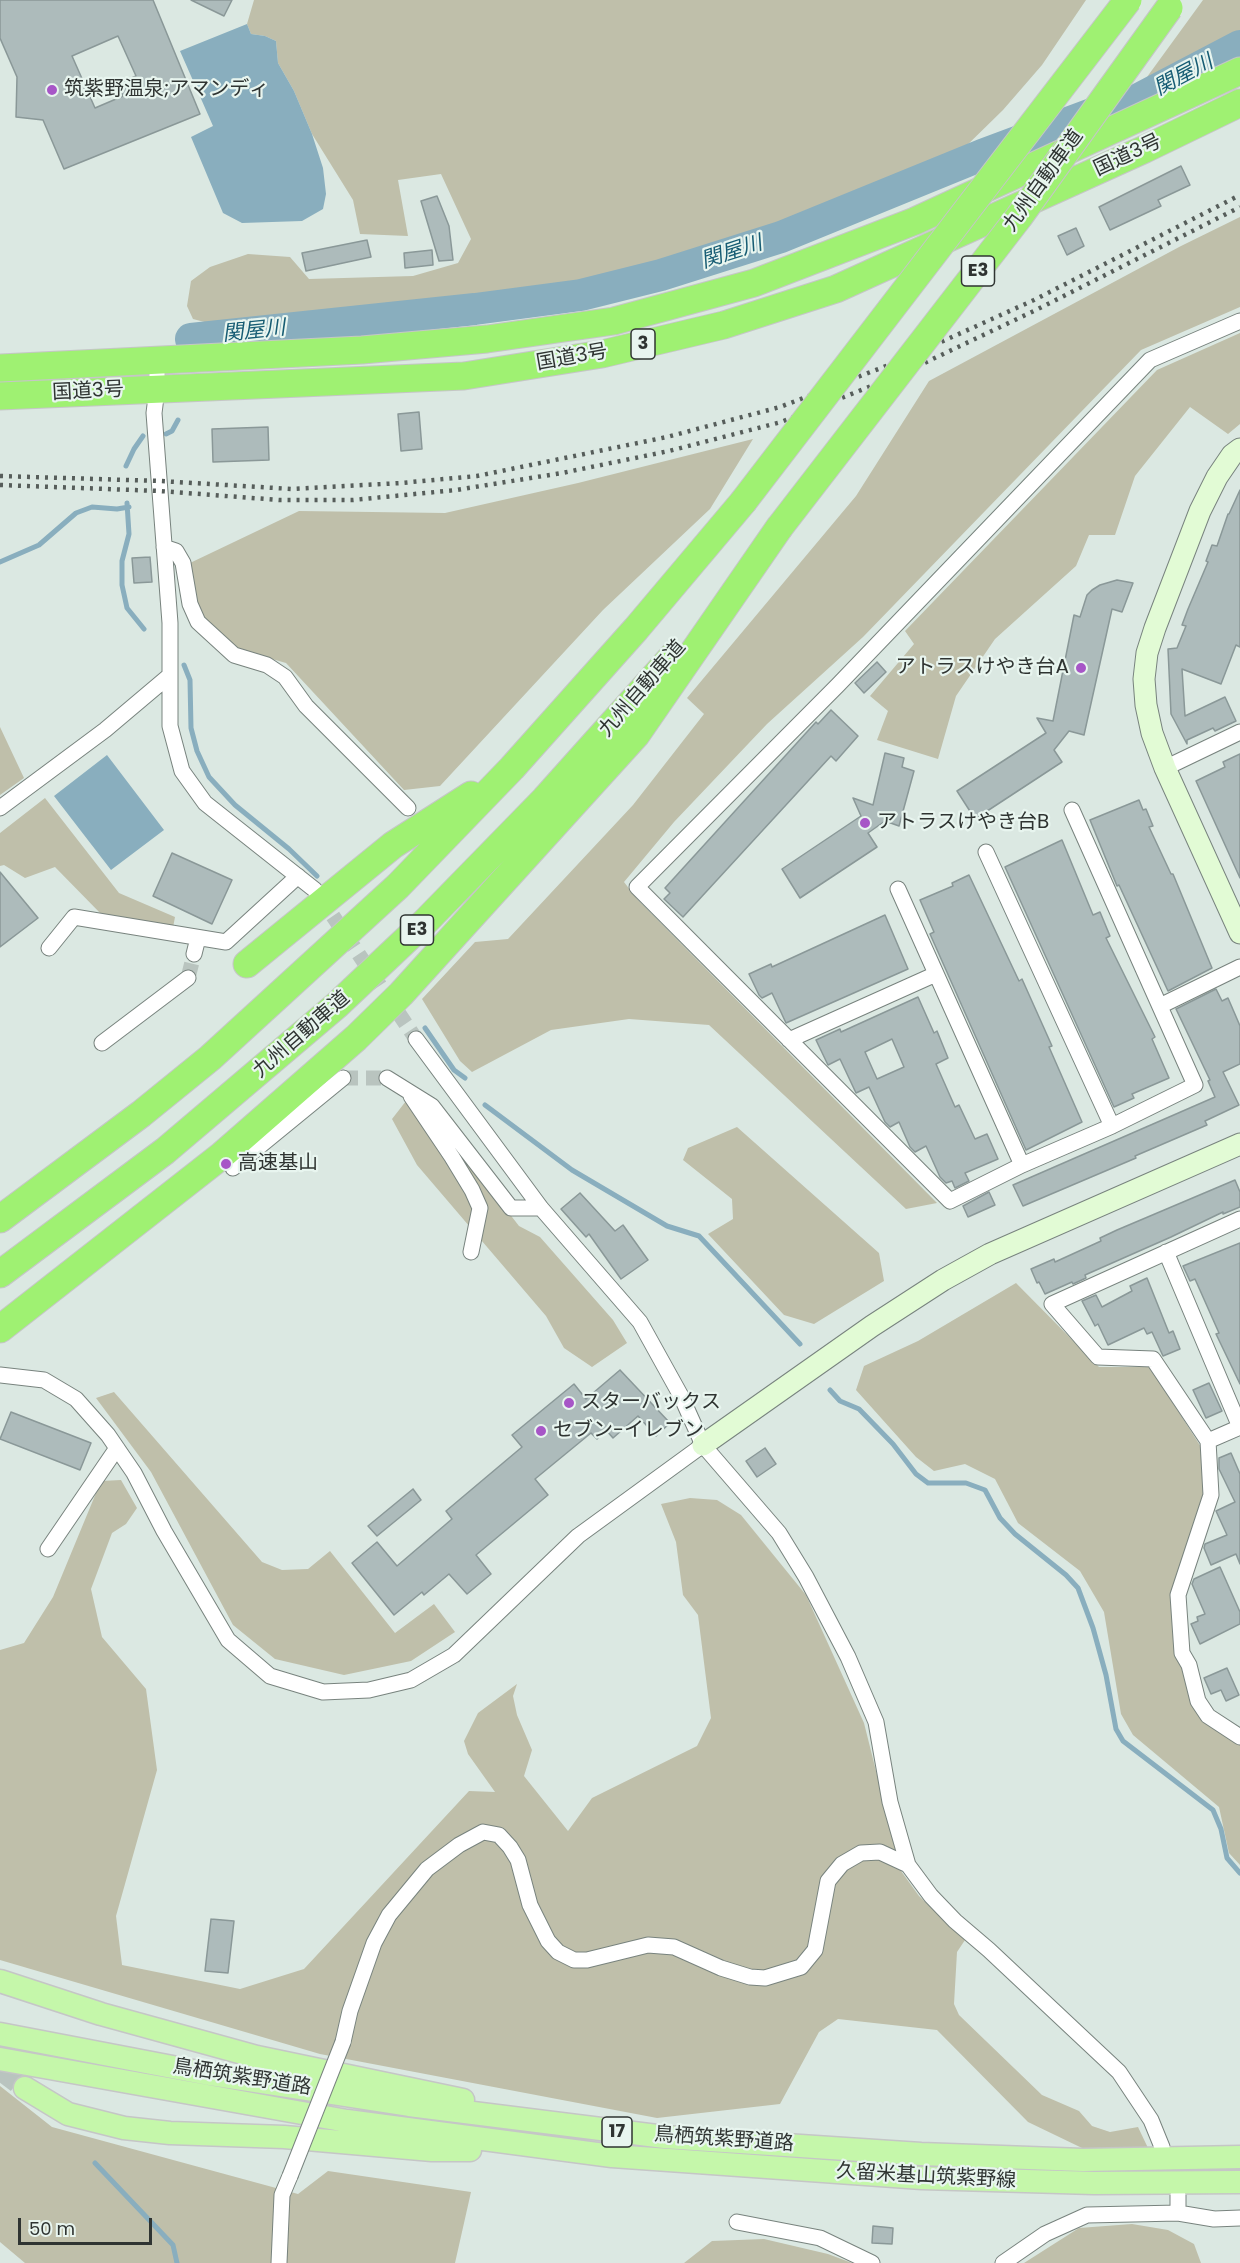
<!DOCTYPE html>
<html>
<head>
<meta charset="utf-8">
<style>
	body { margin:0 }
	#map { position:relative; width:1240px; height:2263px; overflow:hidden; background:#dbe8e2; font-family:Poppins,sans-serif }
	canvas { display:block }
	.scale { position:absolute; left:18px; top:2218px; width:134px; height:27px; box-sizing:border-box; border:3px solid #2f3432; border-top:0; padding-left:8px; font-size:18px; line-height:21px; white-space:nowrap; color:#2f3432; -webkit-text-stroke:4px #e8f5ef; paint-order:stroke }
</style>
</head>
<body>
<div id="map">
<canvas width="1240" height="2263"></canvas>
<div class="scale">50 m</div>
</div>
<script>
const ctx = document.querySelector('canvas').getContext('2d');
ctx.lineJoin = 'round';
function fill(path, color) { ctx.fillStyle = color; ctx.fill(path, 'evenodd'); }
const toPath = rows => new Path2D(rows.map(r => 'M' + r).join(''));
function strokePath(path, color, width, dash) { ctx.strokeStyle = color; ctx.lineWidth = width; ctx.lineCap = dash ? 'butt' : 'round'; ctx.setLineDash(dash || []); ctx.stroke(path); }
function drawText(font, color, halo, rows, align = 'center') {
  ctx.font = font + ' Poppins,"Noto Sans JP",sans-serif'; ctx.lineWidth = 4.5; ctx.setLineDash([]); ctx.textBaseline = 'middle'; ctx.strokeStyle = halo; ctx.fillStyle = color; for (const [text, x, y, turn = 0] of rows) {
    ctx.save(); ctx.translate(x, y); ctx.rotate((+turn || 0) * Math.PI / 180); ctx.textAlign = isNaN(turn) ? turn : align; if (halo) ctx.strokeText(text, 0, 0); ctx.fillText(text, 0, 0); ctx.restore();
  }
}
fill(toPath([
	[254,0,1086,0,1042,65,1003,110,956,156,876,184,755,240,547,295,384,313,216,325,193,319,187,306,191,281,210,267,248,254,290,257,309,279,413,276,458,263,471,239,441,174,398,180,408,236,360,234,353,200,312,134,294,91,278,63,276,41,265,36,251,34,247,24],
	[1203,0,1240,0,1240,36,1168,73,1147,77],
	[1240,217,1240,307,1141,350,863,637,767,724,674,822,624,882,637,899,937,1203,906,1209,709,1025,629,1019,551,1030,472,1072,460,1061,422,999,475,942,508,939,633,805,704,714,687,698,856,496,929,381,1181,246],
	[1240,333,1240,424,1228,434,1190,407,1135,476,1115,535,1089,535,1076,566,995,639,956,696,938,759,877,740,888,711,870,696,914,644,905,631,1157,370],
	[753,439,710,509,603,610,440,786,404,790,286,663,237,649,200,614,190,563,299,511,445,513,578,483],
	[0,727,24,778,0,795],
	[45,798,119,893,175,917,171,938,102,915,55,867,25,878,4,865,0,866,0,833],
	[406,1101,444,1129,519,1226,540,1237,613,1320,627,1343,592,1367,564,1348,546,1316,417,1165,392,1119],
	[737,1127,879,1253,884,1281,814,1324,784,1315,708,1234,733,1219,732,1199,683,1160,688,1148],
	[1016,1283,1099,1367,1150,1367,1201,1447,1204,1494,1173,1593,1178,1658,1198,1712,1240,1743,1240,1865,1229,1853,1219,1807,1133,1735,1121,1714,1104,1612,1080,1571,1018,1523,995,1479,965,1464,934,1471,916,1457,856,1390,864,1366,918,1341],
	[114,1392,262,1562,282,1570,308,1569,330,1551,395,1633,434,1604,455,1632,411,1661,344,1675,275,1659,233,1625,151,1472,96,1398],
	[121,1480,137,1508,126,1524,112,1533,91,1589,102,1637,146,1689,157,1770,116,1916,122,1965,240,1989,304,1969,469,1791,495,1792,468,1754,464,1741,478,1713,517,1684,513,1696,517,1715,532,1750,524,1776,568,1831,592,1798,697,1746,711,1718,698,1615,683,1595,676,1542,661,1504,690,1498,717,1500,741,1515,806,1595,864,1723,901,1871,919,1896,965,1940,957,1952,954,2004,959,2015,1042,2095,1079,2111,1092,2126,1110,2132,1138,2127,1148,2148,1082,2148,1028,2122,937,2030,838,2019,819,2032,780,2104,657,2118,320,2054,0,1960,0,1650,24,1643,53,1597,101,1481],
	[0,2086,52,2127,298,2194,328,2171,471,2192,455,2263,25,2263,0,2242],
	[1132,2224,1168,2230,1194,2244,1201,2263,1024,2263,1079,2228],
	[764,2239,828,2254,852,2263,684,2263,712,2241]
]), '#bfbfaa');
fill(toPath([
	[247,24,251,34,265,36,276,41,278,63,294,91,312,134,323,168,326,194,323,209,302,221,242,223,223,213,191,137,213,126,180,51],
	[107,755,164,830,111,870,54,796]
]), '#89aebe');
strokePath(toPath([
	[166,434,172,431,178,420],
	[126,466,134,449,143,436],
	[127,503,129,534,122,561,122,585,127,608,144,629],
	[0,562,39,545,76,513,92,507,117,509,129,507],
	[184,665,190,680,191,728,197,751,209,777,235,805,289,849,317,876],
	[425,1028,454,1070,465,1078],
	[485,1105,572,1170,667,1226,699,1236,800,1344],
	[830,1390,840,1401,859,1409,893,1444,916,1474,928,1483,966,1483,985,1490,1000,1518,1015,1534,1066,1575,1078,1588,1093,1628,1106,1675,1116,1729,1123,1741,1213,1810,1221,1829,1227,1858,1240,1873],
	[95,2163,173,2245,177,2263]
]), '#89aebe', 5);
strokePath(toPath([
	[191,339,475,309,581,295,661,275,781,237,982,155,1108,108,1139,99,1240,46]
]), '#89aebe', 32);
const building = toPath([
	[0,0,153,0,200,114,64,169,43,120,16,117,17,77,0,38,0,0],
	[118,36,136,76,117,84,123,96,95,108,72,56,118,36],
	[191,0,232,0,224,16,191,0],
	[1181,166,1190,185,1158,200,1161,206,1110,230,1099,207,1181,166],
	[437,196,449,226,453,260,439,261,421,201,437,196],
	[1076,228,1084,246,1067,255,1058,236,1076,228],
	[367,240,371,257,306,271,302,253,367,240],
	[432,250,433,265,405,268,404,253,432,250],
	[419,412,422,449,401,451,398,414,419,412],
	[268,427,269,460,213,462,212,429,268,427],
	[1240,490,1240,647,1236,645,1221,684,1182,669,1185,716,1225,697,1236,721,1215,731,1213,728,1187,740,1187,744,1171,714,1168,649,1177,648,1186,626,1182,625,1188,609,1208,562,1206,561,1212,545,1217,546,1228,514,1229,514,1240,490],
	[150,557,152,582,134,583,132,558,150,557],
	[1117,580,1133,583,1122,612,1112,609,1084,735,1069,731,1054,750,1062,762,975,819,957,791,1046,733,1037,718,1053,721,1074,615,1080,617,1087,595,1092,590,1100,585,1117,580],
	[877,662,886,672,864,693,855,683,877,662],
	[831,710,858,736,836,761,831,756,683,917,664,899,670,893,665,888,816,722,818,724,831,710],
	[885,753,904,758,902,767,914,771,899,826,885,821,868,833,877,847,800,898,782,869,861,816,853,798,873,805,885,753],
	[1240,754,1240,878,1196,781,1225,767,1223,762,1240,754],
	[1139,800,1143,810,1146,809,1153,826,1149,827,1171,874,1173,874,1212,968,1168,991,1119,885,1117,886,1090,820,1139,800],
	[1062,840,1093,915,1100,912,1110,936,1106,938,1155,1037,1152,1039,1169,1078,1132,1094,1134,1098,1114,1107,1005,867,1062,840],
	[172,853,232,880,212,924,153,896,172,853],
	[0,872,38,918,0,947,0,872],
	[969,875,1019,981,1022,979,1052,1046,1049,1047,1082,1122,1026,1150,930,934,934,932,920,900,953,886,952,883,969,875],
	[885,915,908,969,786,1023,772,993,762,998,759,995,749,974,771,964,772,967,885,915],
	[1216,989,1222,1001,1228,998,1240,1026,1240,1064,1223,1072,1239,1105,1205,1121,1207,1125,1135,1156,1136,1158,1023,1206,1013,1185,1215,1097,1208,1081,1210,1080,1176,1009,1216,989],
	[918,997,934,1033,937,1031,948,1058,936,1064,955,1107,959,1105,975,1139,987,1134,998,1159,965,1173,969,1181,955,1188,952,1181,946,1183,940,1177,926,1146,915,1152,910,1147,899,1122,890,1127,885,1122,869,1087,856,1093,840,1059,828,1065,827,1063,816,1040,840,1029,841,1032,918,997],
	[892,1039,904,1067,877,1079,865,1052,892,1039],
	[1235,1180,1240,1192,1240,1207,1223,1214,1223,1212,1171,1237,1085,1275,1086,1278,1073,1284,1072,1282,1045,1294,1039,1282,1037,1283,1031,1269,1054,1259,1055,1262,1101,1241,1100,1238,1117,1230,1235,1180],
	[989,1192,995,1205,968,1217,963,1206,989,1192],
	[580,1193,615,1231,623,1225,648,1260,621,1279,589,1234,586,1237,561,1209,580,1193],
	[1240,1243,1240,1384,1216,1334,1219,1333,1195,1279,1190,1281,1183,1266,1240,1243],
	[1147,1278,1169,1333,1173,1331,1180,1349,1163,1356,1152,1332,1147,1334,1144,1328,1108,1345,1098,1324,1095,1326,1082,1301,1096,1295,1102,1307,1132,1291,1130,1286,1147,1278],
	[620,1370,670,1423,656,1436,638,1416,613,1438,606,1430,597,1439,591,1433,535,1479,548,1495,476,1555,491,1574,467,1594,449,1574,424,1595,422,1592,394,1615,352,1563,377,1542,397,1566,452,1519,446,1511,522,1447,512,1435,574,1384,586,1399,620,1370],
	[1209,1383,1222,1411,1206,1418,1193,1390,1209,1383],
	[11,1412,91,1443,80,1470,0,1439,11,1412],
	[765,1448,776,1464,757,1477,746,1461,765,1448],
	[1231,1453,1240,1474,1240,1564,1236,1554,1211,1565,1204,1548,1205,1544,1227,1535,1216,1511,1235,1502,1219,1469,1219,1458,1231,1453],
	[413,1489,421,1500,377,1536,368,1526,413,1489],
	[1220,1567,1240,1612,1240,1624,1200,1644,1191,1624,1198,1621,1197,1617,1205,1614,1192,1584,1194,1579,1220,1567],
	[1227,1668,1239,1695,1226,1701,1221,1690,1211,1694,1204,1678,1227,1668],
	[211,1919,234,1921,228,1973,205,1971,211,1919],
	[873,2226,893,2228,892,2244,872,2243,873,2226]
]);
fill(building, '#adbbbb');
strokePath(building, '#8a9898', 1.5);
strokePath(toPath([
	[320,897,416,1039],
	[188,978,194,954],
	[343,1078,387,1078]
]), '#b9c4bf', 15, [15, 8]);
strokePath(toPath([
	[0,2069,25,2088]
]), '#b9c4bf', 22, [22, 11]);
const street = toPath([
	[157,361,157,389,154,413,170,623,170,726,182,771,205,803,315,890],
	[164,547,176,551,183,563,190,604,198,622,234,655,267,665,285,677,306,706,408,808],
	[1165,768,1240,732],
	[0,808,105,730,169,676],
	[1072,810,1195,1085,1112,1126,1022,1165,950,1201,637,887,838,685,1150,360,1240,321],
	[986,852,1112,1126],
	[898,889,1022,1165],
	[49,948,74,917,226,942,298,876],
	[194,954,198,938],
	[1160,1006,1240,967],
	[416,1039,541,1208,640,1322,681,1396,703,1445,779,1533,806,1577,848,1657,876,1722,890,1802,908,1865,931,1896,955,1921,989,1950,1119,2072,1151,2120,1162,2147],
	[789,1040,936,974],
	[102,1043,188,978],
	[387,1078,432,1106,511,1208,541,1208],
	[411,1096,452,1157,472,1190,480,1208,471,1252],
	[233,1168,343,1078],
	[1240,1219,1052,1304,1098,1357,1153,1359,1208,1441,1211,1495,1178,1595,1182,1653,1189,1665,1198,1701,1208,1716,1240,1737],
	[1166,1252,1240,1427],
	[0,1375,44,1380,76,1399,108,1435,134,1473,164,1531,228,1640,270,1676,323,1692,369,1690,411,1680,454,1655,578,1536,703,1445],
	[1208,1441,1240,1427],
	[48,1549,117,1448],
	[343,2042,350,2011,374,1943,389,1915,427,1869,459,1845,483,1832,499,1835,510,1847,518,1860,530,1905,548,1941,558,1952,574,1960,587,1960,648,1945,674,1947,721,1968,750,1977,765,1978,801,1967,815,1950,828,1881,842,1864,861,1853,880,1852,908,1865],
	[1178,2195,1178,2213,1214,2219,1240,2218],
	[737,2222,820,2238,872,2263],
	[279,2263,282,2195,290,2176],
	[1003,2263,1045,2234,1087,2215,1178,2213]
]);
const secondary = toPath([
	[1240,449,1232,455,1217,477,1200,511,1155,628,1147,653,1144,679,1146,705,1152,733,1165,768,1240,933],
	[703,1445,872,1326,943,1280,990,1254,1240,1144]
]);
const primary = toPath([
	[0,1981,101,2014,257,2057,463,2100],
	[0,2034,209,2074,409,2105,665,2137,921,2154,1083,2160,1240,2157],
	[0,2059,347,2121,612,2156,922,2178,1094,2183,1240,2182],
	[25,2088,68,2114,124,2128,170,2133,284,2137,432,2150,470,2150]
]);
const highway = toPath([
	[0,368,362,350,487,339,614,321,754,283,915,221,1240,71],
	[0,396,464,376,602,354,724,325,836,289,1145,149,1240,103],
	[247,964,393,845,471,795],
	[0,1219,141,1114,210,1058,398,886,512,768,636,629,743,502],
	[0,1274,165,1151,337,1005,426,921,545,799,673,656],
	[0,1329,221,1156,356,1038,401,994,636,735,779,528]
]);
strokePath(street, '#78837e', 17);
strokePath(secondary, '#78837e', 23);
strokePath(primary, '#c5c6c6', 25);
strokePath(highway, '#c5c6c6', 29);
strokePath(street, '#fff', 15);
strokePath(secondary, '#e2fbd5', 21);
strokePath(primary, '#c5f7aa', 22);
strokePath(highway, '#9ff172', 27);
strokePath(toPath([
	[0,476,160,481,292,489,401,483,477,476,667,437,780,407,899,361,1034,300,1240,195],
	[0,485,160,491,279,500,353,500,456,490,562,473,669,451,781,422,899,375,1036,310,1240,207]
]), '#565d5a', 4.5, [3, 6]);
const streetBridge = toPath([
	[290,2176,343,2042]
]);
const highwayBridge = toPath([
	[743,502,1128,0],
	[779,528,1019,217,1169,8]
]);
strokePath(streetBridge, '#78837e', 17, []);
strokePath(highwayBridge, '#c5c6c6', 29, []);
strokePath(streetBridge, '#fff', 15);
strokePath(highwayBridge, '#9ff172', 27);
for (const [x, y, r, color] of [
	[52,90,6,"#a756c7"],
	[1081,668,6,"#a756c7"],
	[865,823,6,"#a756c7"],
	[226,1164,6,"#a756c7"],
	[569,1403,6,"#a756c7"],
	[541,1431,6,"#a756c7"]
]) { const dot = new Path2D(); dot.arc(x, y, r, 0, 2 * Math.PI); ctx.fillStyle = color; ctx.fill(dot); strokePath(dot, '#e8f5ef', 2); }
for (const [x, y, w] of [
	[978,271,33],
	[643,344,24],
	[417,930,33],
	[617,2132,30]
]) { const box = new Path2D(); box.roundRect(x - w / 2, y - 15, w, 30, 4.5); ctx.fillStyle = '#e8f5ef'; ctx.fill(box); strokePath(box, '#2f3432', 1.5); }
drawText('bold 18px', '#2f3432', null, [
	["E3",978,271],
	["3",643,344],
	["E3",417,930],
	["17",617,2132]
]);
drawText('20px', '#2f3432', '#e8f5ef', [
	["筑紫野温泉;アマンディ",64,90],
	["アトラスけやき台A",1069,668,"right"],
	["アトラスけやき台B",877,823],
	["高速基山",238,1164],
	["スターバックス",581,1403],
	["セブン-イレブン",553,1431]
], 'left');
drawText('20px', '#2f3432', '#e8f5ef', [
	["国道3号",1128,156,-25],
	["九州自動車道",1044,181,-54],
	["国道3号",572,358,-10],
	["国道3号",88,392,-3],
	["九州自動車道",643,689,-49],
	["九州自動車道",302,1035,-41],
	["鳥栖筑紫野道路",242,2078,9],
	["鳥栖筑紫野道路",724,2140,4],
	["久留米基山筑紫野線",926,2177,3]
]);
drawText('italic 21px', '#165c73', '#e8f5ef', [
	["関屋川",1184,76,-28],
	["関屋川",732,253,-18],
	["関屋川",254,332,-6]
]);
</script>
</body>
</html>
